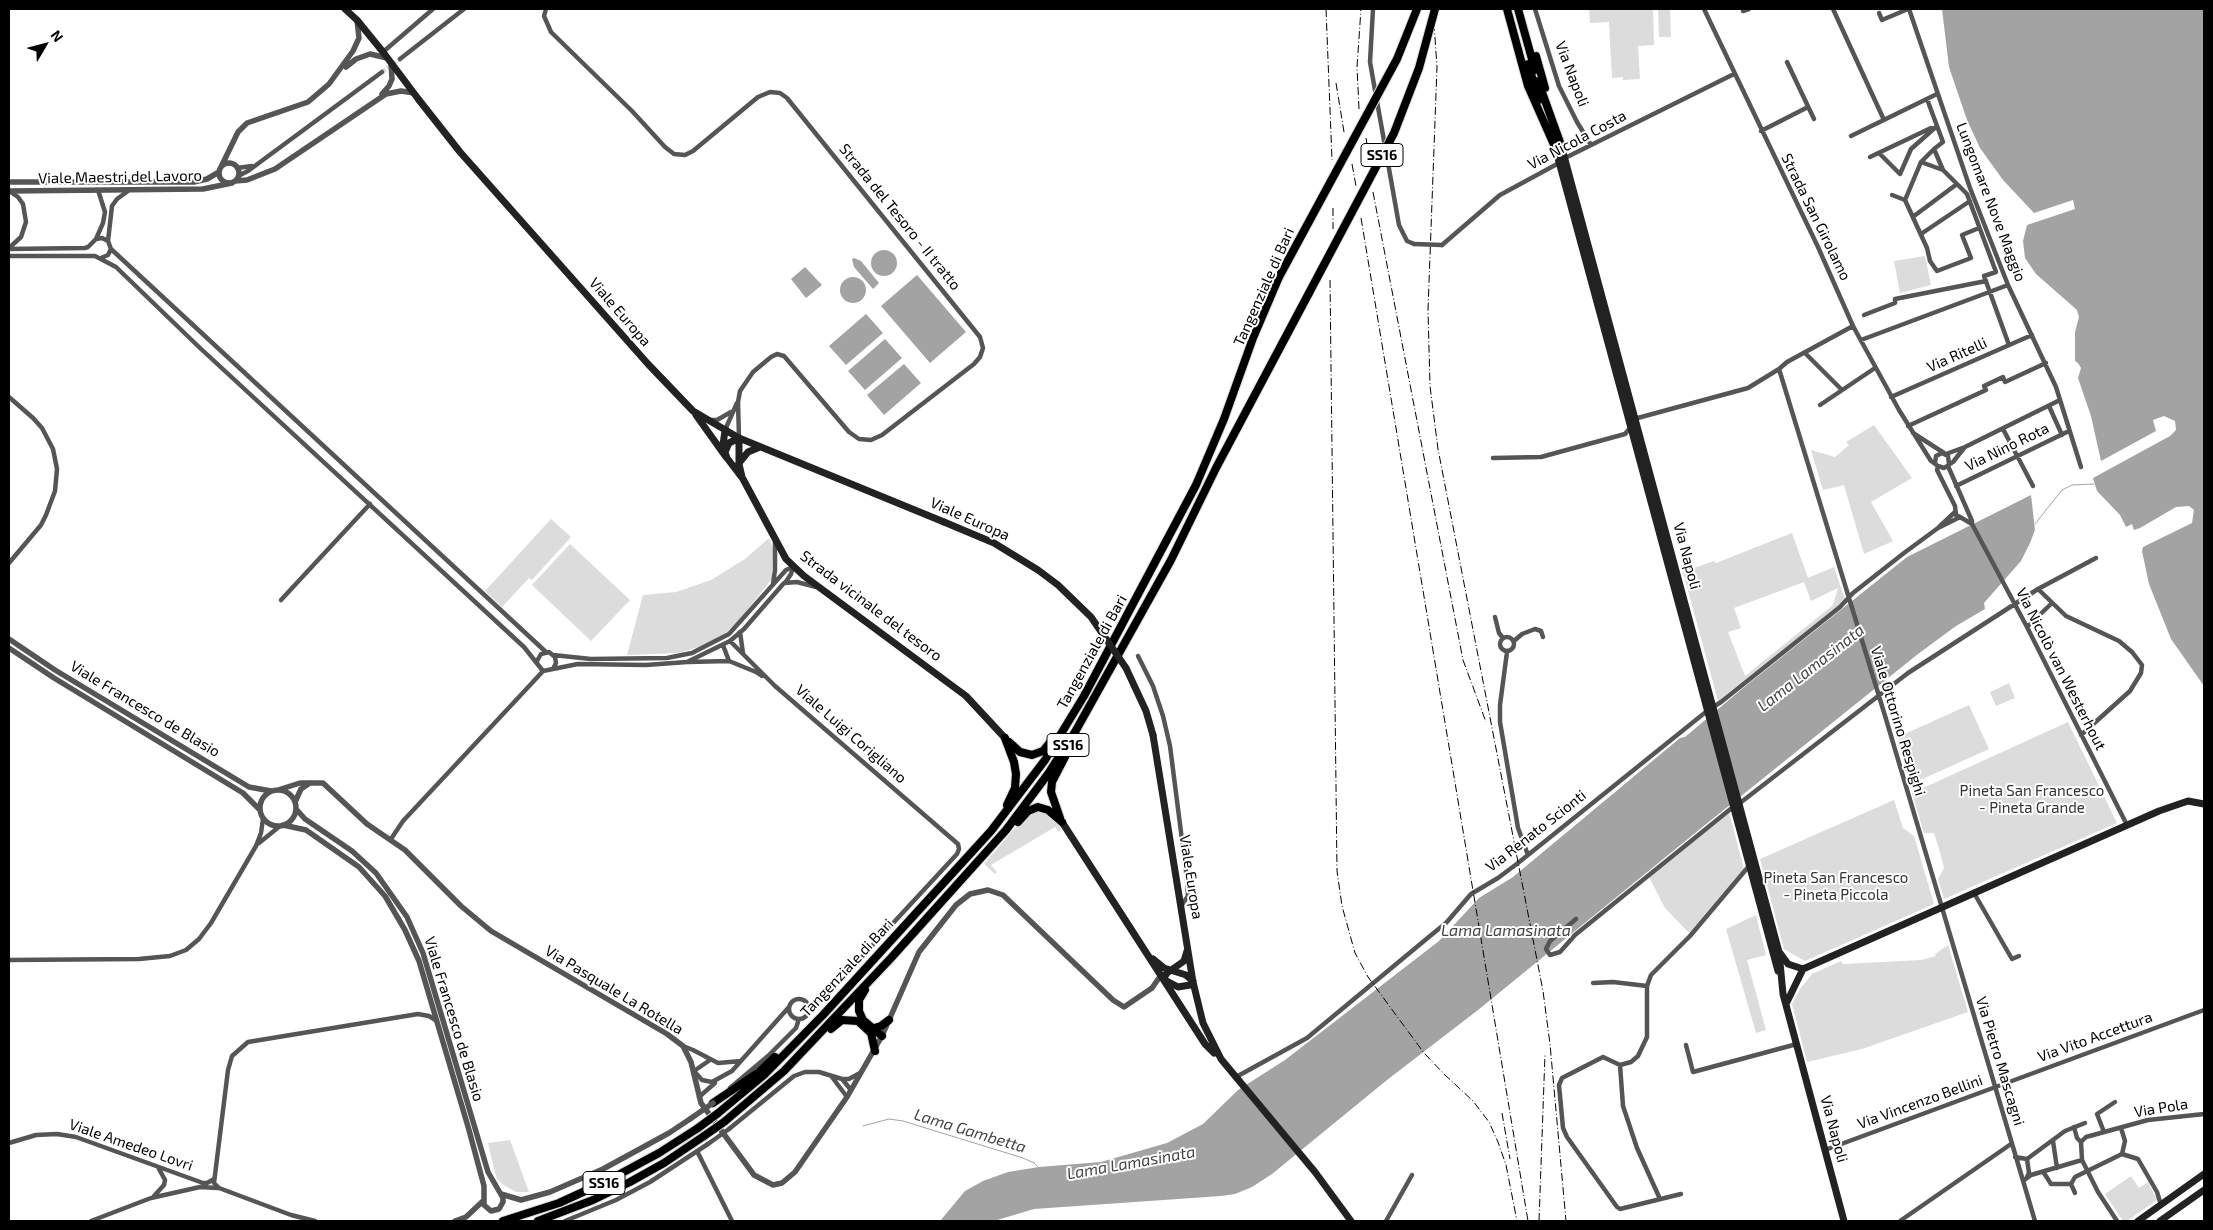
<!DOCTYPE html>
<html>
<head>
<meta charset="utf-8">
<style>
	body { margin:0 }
	#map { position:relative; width:2213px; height:1230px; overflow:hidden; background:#fff; font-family:"Exo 2",sans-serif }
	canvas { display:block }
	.frame { position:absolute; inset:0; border:10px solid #000; pointer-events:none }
	.north { position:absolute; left:20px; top:20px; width:50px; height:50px; -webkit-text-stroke:4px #fff; paint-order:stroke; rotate:53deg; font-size:14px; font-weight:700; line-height:20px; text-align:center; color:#000 }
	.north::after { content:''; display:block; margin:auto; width:18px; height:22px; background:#000; clip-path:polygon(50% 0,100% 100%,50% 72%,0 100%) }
</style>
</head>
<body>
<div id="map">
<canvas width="2213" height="1230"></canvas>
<div class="frame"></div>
<div class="north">N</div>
</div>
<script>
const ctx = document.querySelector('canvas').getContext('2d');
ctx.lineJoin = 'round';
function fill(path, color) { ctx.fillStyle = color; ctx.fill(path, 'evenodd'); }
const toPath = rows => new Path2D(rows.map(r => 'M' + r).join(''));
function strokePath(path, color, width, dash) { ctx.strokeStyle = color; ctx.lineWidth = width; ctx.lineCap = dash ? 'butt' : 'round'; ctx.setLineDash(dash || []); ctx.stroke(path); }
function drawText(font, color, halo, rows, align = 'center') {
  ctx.font = font + ' "Exo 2",sans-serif'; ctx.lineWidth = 4; ctx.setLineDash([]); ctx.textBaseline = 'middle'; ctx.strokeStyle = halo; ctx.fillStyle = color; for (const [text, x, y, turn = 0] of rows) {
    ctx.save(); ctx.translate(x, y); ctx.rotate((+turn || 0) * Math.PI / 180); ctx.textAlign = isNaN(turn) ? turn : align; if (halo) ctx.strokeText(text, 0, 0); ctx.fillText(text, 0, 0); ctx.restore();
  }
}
fill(toPath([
	[1589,9,1653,9,1654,45,1638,46,1640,79,1623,80,1623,77,1612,78,1609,22,1590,23],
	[1658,9,1670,9,1671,37,1659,37],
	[1925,256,1931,285,1900,293,1894,261],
	[1874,425,1912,478,1871,502,1893,541,1864,554,1844,485,1823,490,1811,450,1835,457,1849,445,1846,442],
	[551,519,571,537,532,580,529,578,502,607,485,591],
	[1792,533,1808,578,1834,567,1845,599,1842,603,1718,701,1683,572,1714,561,1716,563],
	[1804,582,1811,601,1838,588,1833,605,1745,676,1728,632,1741,628,1734,608],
	[769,538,773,548,772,579,740,619,726,633,702,646,679,653,627,655,643,595,676,592,711,580,745,559],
	[570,544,630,600,591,641,532,585],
	[2009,683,2015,698,1996,706,1990,692],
	[1969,705,1989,749,1918,781,1898,737],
	[2068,722,2117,823,1944,899,1938,879,1944,868,1939,849,1934,833,1924,833,1912,793],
	[1894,800,1903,828,1914,836,1934,904,1805,961,1784,949,1760,859],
	[1043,810,1056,820,1061,829,1059,832,1055,827,991,865,997,872,995,874,984,864,1026,815,1033,811],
	[1729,812,1744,869,1689,933,1665,908,1649,877],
	[1756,915,1766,955,1747,960,1766,1030,1756,1033,1726,929],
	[1948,945,1968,1012,1862,1049,1807,1062,1792,1004,1800,989,1812,974,1841,961,1843,964,1921,960,1936,956,1935,954],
	[510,1140,529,1192,516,1192,505,1186,497,1179,494,1169,488,1143],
	[2131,1176,2139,1188,2148,1182,2157,1200,2127,1221,2123,1221,2105,1194]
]), '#dcdcdc');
fill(toPath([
	[1942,9,2204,9,2204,686,2171,639,2149,584,2142,551,2143,547,2192,523,2194,510,2189,506,2176,507,2140,528,2134,530,2132,524,2126,527,2120,515,2097,491,2093,478,2170,436,2176,430,2175,421,2164,416,2153,420,2156,431,2101,461,2091,416,2078,378,2081,368,2078,363,2075,361,2075,332,2079,317,2077,310,2036,274,2025,258,2023,241,2027,225,2075,209,2073,200,2034,213,2003,180,1980,148,1967,120,1949,67],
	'871 263a13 13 0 1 1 26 0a13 13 0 1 1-26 0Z',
	[854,258,861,261,879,283,873,289,854,267,852,259],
	[805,267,822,285,806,298,791,279],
	[917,275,966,332,930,363,881,306],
	'840 290a13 13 0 1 1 26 0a13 13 0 1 1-26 0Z',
	[866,314,883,333,846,365,829,346],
	[885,339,902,358,865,390,848,371],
	[904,364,921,383,884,415,867,395],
	[2031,495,2035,530,2030,543,2021,561,1984,603,1985,609,1956,626,1918,654,1705,825,1478,1010,1387,1080,1272,1174,1252,1187,1235,1194,1221,1196,1034,1209,994,1221,940,1221,965,1191,983,1181,1008,1172,1039,1167,1101,1162,1167,1143,1203,1124,1238,1090,1285,1060,1439,941,1479,898,1513,877,1680,738,1685,737,1743,688,1907,557]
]), '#a3a3a3');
strokePath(toPath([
	[2035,524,2062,490,2072,485,2094,484],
	[863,1126,889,1119,903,1121,1023,1158,1034,1163,1040,1169]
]), '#a3a3a3', 1);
strokePath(toPath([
	[382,72,400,59]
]), '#d9d9d9', 4.5, [4.5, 2]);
const trunk = toPath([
	[1507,9,1528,86,1555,147],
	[1518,9,1535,70],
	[1536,56,1545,88],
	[1528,64,1539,100],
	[1538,81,1561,145],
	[1005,738,1014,762,1016,774,1015,788,1007,805],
	[1009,742,1020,752,1032,755,1043,751,1052,740],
	[1060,818,1051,792,1052,782,1065,757],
	[1018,822,1028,811,1038,807,1048,810,1062,822],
	[865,990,859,1000,859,1011,863,1020,882,1036],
	[874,1028,881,1026,889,1020],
	[831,1029,842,1020,858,1021,871,1033,875,1051],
	[713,1103,759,1072,775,1057],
	[717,1114,764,1075,823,1015,991,831,1045,760,1084,696,1196,485,1224,419,1253,338,1279,277],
	[724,1122,784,1071,891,958,1006,830,1048,774,1075,732,1171,560,1216,468,1309,293],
	[503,1221,559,1203,607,1181,659,1153,698,1128],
	[538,1221,593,1200,630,1182,664,1163,704,1136]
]);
strokePath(trunk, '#dbdbdb', 10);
strokePath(toPath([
	[546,9,544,16,551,32,632,111,665,147,674,154,685,155,693,151,758,97,770,92,780,93,787,98,980,337,983,348,980,357,974,364,882,435,871,440,859,439,849,432,784,356,777,354,771,357,753,372,740,391,738,402,739,438],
	[1373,9,1370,62,1399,225,1407,241,1414,244],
	[1535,9,1559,86,1577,122,1591,145],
	[1704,9,1818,247,1853,326,1899,410,1931,461,1938,466,1937,470,1955,506,1956,515,1960,517],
	[1833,9,1884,120],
	[1909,9,1970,188,2008,285,2056,387,2081,467],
	[1743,11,1749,9],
	[1879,13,1882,20,1908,9],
	[383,52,433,9],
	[400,59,464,9],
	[1787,62,1814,119],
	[1927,99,1943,142,1934,149,1943,170,1967,194,1996,272,1984,276,2009,345],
	[1761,131,1808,107],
	[1851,136,1937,94],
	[1879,153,1900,174,1911,149,1937,126],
	[1870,157,1931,128],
	[1921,162,1943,170],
	[237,168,252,166],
	[238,176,248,171,382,72],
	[9,191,18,197,23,204,26,222,21,237,9,248],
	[1892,195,1905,200,1927,248,1930,261,1937,271,1971,258,1962,235,1979,228],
	[1905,200,1921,162,1934,149],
	[1914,216,1957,184],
	[1921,234,1970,201],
	[96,239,103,223,105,212,98,190],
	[108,241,112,206,117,199,128,191],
	[1442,245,1500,195,1559,163,1565,158,1734,74],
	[9,249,85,248,88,247,96,239,102,238,108,241,111,249,108,255,101,258],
	[111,249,546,652],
	[9,256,95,256,116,267,200,348,524,647,543,671],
	[1864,315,1895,303,1895,299,1986,281],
	[1861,340,2008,285],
	[1805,353,1841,389],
	[1779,369,1886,719,2035,1221],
	[9,397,33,418,42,428,53,449,57,469,55,491,46,515,41,525,9,563],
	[1891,397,2032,335],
	[1820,405,1875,368],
	[2049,406,2062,435],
	[1634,419,1748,388,1779,369,1787,362,1853,326],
	[711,420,717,420,731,412],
	[1908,426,1986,390,1984,386,2003,377,2005,382,2046,363],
	[2003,429,2033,486],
	[725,430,737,403],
	[1913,433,1944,453],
	[1946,454,1965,447,2060,400],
	[1493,458,1541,457,1625,434,1630,428],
	[1935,463,1936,456,1942,453,1948,456,1949,464],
	[1938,466,1944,468,1953,462,1964,448],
	[1948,466,1972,521,1972,524,2027,627,2127,825],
	[1956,486,2069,431],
	[1939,527,1955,512],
	[785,583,791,574,793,567],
	[773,584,775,570,775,542],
	[2038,589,2066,616,2119,641,2132,652,2142,665,2141,673,2130,691,2081,735],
	[281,600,370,504],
	[1495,617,1499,633,1503,638],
	[2027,627,2052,603],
	[740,632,743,653],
	'1500 644a7 7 0 1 1 14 0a7 7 0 1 1-14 0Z',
	[730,641,775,686,958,844,959,849,957,854,821,1001,809,1008],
	[1514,641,1522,634,1535,629,1541,631,1543,637],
	[723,645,729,661],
	[1507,652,1500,705,1500,722,1518,828,1528,855],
	[553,655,591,659,667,658,692,653,729,634,786,570,793,567],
	[1138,656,1153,686,1163,716,1170,746,1187,879,1188,896,1181,906],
	[688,662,729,661,756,672,762,676],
	[553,669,578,664,646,665,687,662,730,641,744,629,784,583,797,582,816,587],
	[1740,803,1908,673,2038,589,2096,558],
	[391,839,403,821,532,683,543,671,553,669,556,663,555,657,549,652,541,654,537,661],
	[259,843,280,826],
	[1974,893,2012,959,2019,956],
	[1576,919,1550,941,1546,949,1550,955,1560,952,1575,935,1733,807],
	[9,960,139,959,170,956,186,950,199,939,211,923,256,846,261,833,263,819],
	[1593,983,1613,982,1647,986],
	'789 1009a10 10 0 1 1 20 0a10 10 0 1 1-20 0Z',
	[1686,1045,1693,1072,1797,1044],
	[683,1046,693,1050,718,1063,741,1061],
	[710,1060,694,1071,702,1080,712,1082,732,1071,789,1007],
	[1620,1065,1623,1106,1637,1148,1660,1199],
	[832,1077,847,1097],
	[1236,1077,1307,1038,1430,936,1446,923,1471,894,1498,878,1518,863,1707,711,1721,702,1840,607,1853,593,1904,553,1938,528,1960,517,1972,524],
	[842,1079,849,1079,860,1073],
	[730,1088,768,1056,796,1028,799,1019],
	[699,1097,715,1083],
	[2074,1127,2077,1138,2081,1142,2082,1160,2098,1192,2117,1221],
	[2121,1128,2125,1141,2122,1154],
	[729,1129,794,1076,805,1072,819,1072,842,1079,851,1090],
	[2104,1132,2097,1114,2115,1102],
	[2053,1141,2057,1168],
	[2081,1142,2086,1137,2148,1120,2204,1114],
	[9,1143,36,1135,57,1134,76,1137,203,1183,207,1183,214,1179],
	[1825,1150,2204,1010],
	[697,1151,732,1221],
	[2015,1157,2027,1159,2065,1131,2085,1123],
	[2027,1159,2029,1173,2027,1177],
	[2044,1173,2051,1184,2071,1184,2075,1193],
	[2023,1181,2031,1175,2082,1160],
	[2071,1184,2075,1177,2122,1154,2138,1159,2157,1192,2161,1205],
	[1681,1194,1620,1209,1617,1207,1567,1137,1563,1128,1559,1085,1562,1078,1603,1057,1620,1065,1631,1062,1638,1056,1647,1037,1647,986,1651,975,1690,936,1749,866],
	[154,1196,164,1185,165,1180,158,1167],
	[91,1221,151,1198,200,1187,218,1188],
	[315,1221,291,1215,219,1188,214,1183,228,1070,232,1056,248,1042,418,1014,429,1016,437,1021],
	[565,1221,616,1200,650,1182,708,1144],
	[1386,1221,1412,1175],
	[1900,1221,2011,1144]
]), '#555', 4.5);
strokePath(toPath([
	[346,67,356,59,370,54,387,58],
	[382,94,389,86,392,79,391,63],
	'219 173a10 10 0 1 1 20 0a10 10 0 1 1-20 0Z',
	[221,167,238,132,247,123,308,102,329,84,353,51,359,38,357,20],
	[235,181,247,180,275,169,386,94,401,91,414,93],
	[9,182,194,182,207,179,219,172],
	[9,191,203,189,232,183],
	[9,639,55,670,249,787,271,791],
	[9,648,54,678,243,793,259,809],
	'260 808a18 18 0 1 1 36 0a18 18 0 1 1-36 0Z',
	[278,790,300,783,323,783,367,824,405,850,461,906,491,931,667,1034,683,1046,691,1062,701,1103,754,1175,773,1185,782,1183,795,1172,847,1097,882,1036,919,952,956,905,970,894,988,890,1003,895,1113,1000,1124,1007,1152,988,1161,975],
	[295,802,301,789,310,783],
	[283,825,306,830,359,867,385,896,405,930,419,961,469,1130,484,1186,484,1205,491,1211,499,1209,503,1202,503,1198,488,1172,423,953,407,917,376,873,352,851,305,819,296,809],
	[501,1194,521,1200,550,1192,603,1169,669,1133,690,1119],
	[455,1221,466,1217,483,1201]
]), '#555', 5.5);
strokePath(toPath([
	[345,9,357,20,383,52],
	[419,100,460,152,648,364,693,411,739,438,944,522],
	[1561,145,1779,952,1783,994,1844,1221],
	[1555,147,1778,971],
	[696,415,726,457],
	[739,438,729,443,725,452,727,458,743,479,786,559,804,576,966,696,1005,738],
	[739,438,739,464,742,477],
	[722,451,725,431],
	[739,463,748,452,760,447],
	[1153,735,1193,982,1203,1023,1221,1059,1315,1172,1351,1221],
	[1062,822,1205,1044,1214,1053],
	[1187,951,1184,961,1167,973,1163,979,1178,987,1190,985,1193,982],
	[1780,953,1788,964,1803,969],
	[1153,959,1164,968,1186,975,1193,981],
	[1803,969,2159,811,2188,801,2204,804],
	[1786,1004,1803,969],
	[2138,1221,2204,1174],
	[2160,1221,2204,1190]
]), '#222', 7);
strokePath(trunk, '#000', 8);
strokePath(toPath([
	[1326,9,1332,160],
	[1433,9,1437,67,1428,310,1430,386,1438,449,1543,991,1550,1044,1566,1221],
	[1336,83,1344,132],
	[1359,109,1357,67,1361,9],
	[1366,138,1370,162],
	[1352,164,1356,186],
	[1373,192,1463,660,1486,722],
	[1333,208,1333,229],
	[1361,218,1528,1221],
	[1330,280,1337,871,1342,906,1355,953,1368,977,1424,1053,1444,1074,1473,1101,1489,1122,1498,1142,1506,1165,1517,1221],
	[1502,1113,1510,1159],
	[1539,1221,1545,1054]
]), '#000', 1, [8, 2.5, 1, 2.5]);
const trunkBridge = toPath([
	[1279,277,1397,59,1417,9],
	[1309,293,1394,133,1419,68,1435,9],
	[698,1128,717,1114],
	[704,1136,724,1122]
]);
strokePath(trunkBridge, '#dbdbdb', 10, []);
strokePath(toPath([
	[1414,244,1442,245],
	[708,1144,729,1129]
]), '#555', 4.5);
strokePath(toPath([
	[690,1119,713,1103]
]), '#555', 5.5);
strokePath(toPath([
	[383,52,419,100],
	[944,522,994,543,1038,570,1058,585,1091,617,1126,668,1146,711,1153,735]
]), '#222', 7);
strokePath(trunkBridge, '#000', 8);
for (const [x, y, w] of [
	[1382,155,42],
	[1068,745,42],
	[604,1183,42]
]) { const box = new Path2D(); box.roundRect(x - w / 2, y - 11.5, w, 23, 4); ctx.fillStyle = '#fff'; ctx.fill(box); strokePath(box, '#000', 1); }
drawText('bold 14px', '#000', null, [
	["SS16",1382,155],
	["SS16",1068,745],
	["SS16",604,1183]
]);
drawText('15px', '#000', '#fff', [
	["Via Napoli",1572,74,69],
	["Via Nicola Costa",1577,140,-28],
	["Viale Maestri del Lavoro",120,177,-1],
	["Lungomare Nove Maggio",1991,202,69],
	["Strada del Tesoro - II tratto",900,217,51],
	["Strada San Girolamo",1816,217,64],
	["Tangenziale di Bari",1264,287,-66],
	["Viale Europa",620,312,49],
	["Via Ritelli",1957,355,-24],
	["Via Nino Rota",2007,447,-26],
	["Viale Europa",970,519,24],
	["Via Napoli",1687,556,75],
	["Strada vicinale del tesoro",871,606,37],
	["Tangenziale di Bari",1092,652,-61],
	["Via Nicolò van Westerhout",2061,669,63],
	["Viale Francesco de Blasio",145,709,31],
	["Viale Ottorino Respighi",1898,721,73],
	["Viale Luigi Corigliano",851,734,41],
	["Via Renato Scionti",1536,831,-38],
	["Viale Europa",1191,877,81],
	["Tangenziale di Bari",847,968,-47],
	["Via Pasquale La Rotella",614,990,31],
	["Viale Francesco de Blasio",454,1019,73],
	["Via Vito Accettura",2095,1037,-20],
	["Via Pietro Mascagni",2000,1061,73],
	["Via Vincenzo Bellini",1920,1102,-20],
	["Via Pola",2161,1108,-9],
	["Via Napoli",1834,1129,75],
	["Viale Amedeo Lovri",131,1145,19]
]);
drawText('15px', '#333', '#fff', [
	["Pineta San Francesco",2032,791],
	["- Pineta Grande",2032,808],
	["Pineta San Francesco",1836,878],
	["- Pineta Piccola",1836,895]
]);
drawText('italic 16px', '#444', '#fff', [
	["Lama Lamasinata",1811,668,-38],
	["Lama Lamasinata",1506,931],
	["Lama Gambetta",970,1131,17],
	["Lama Lamasinata",1131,1163,-10]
]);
</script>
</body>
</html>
